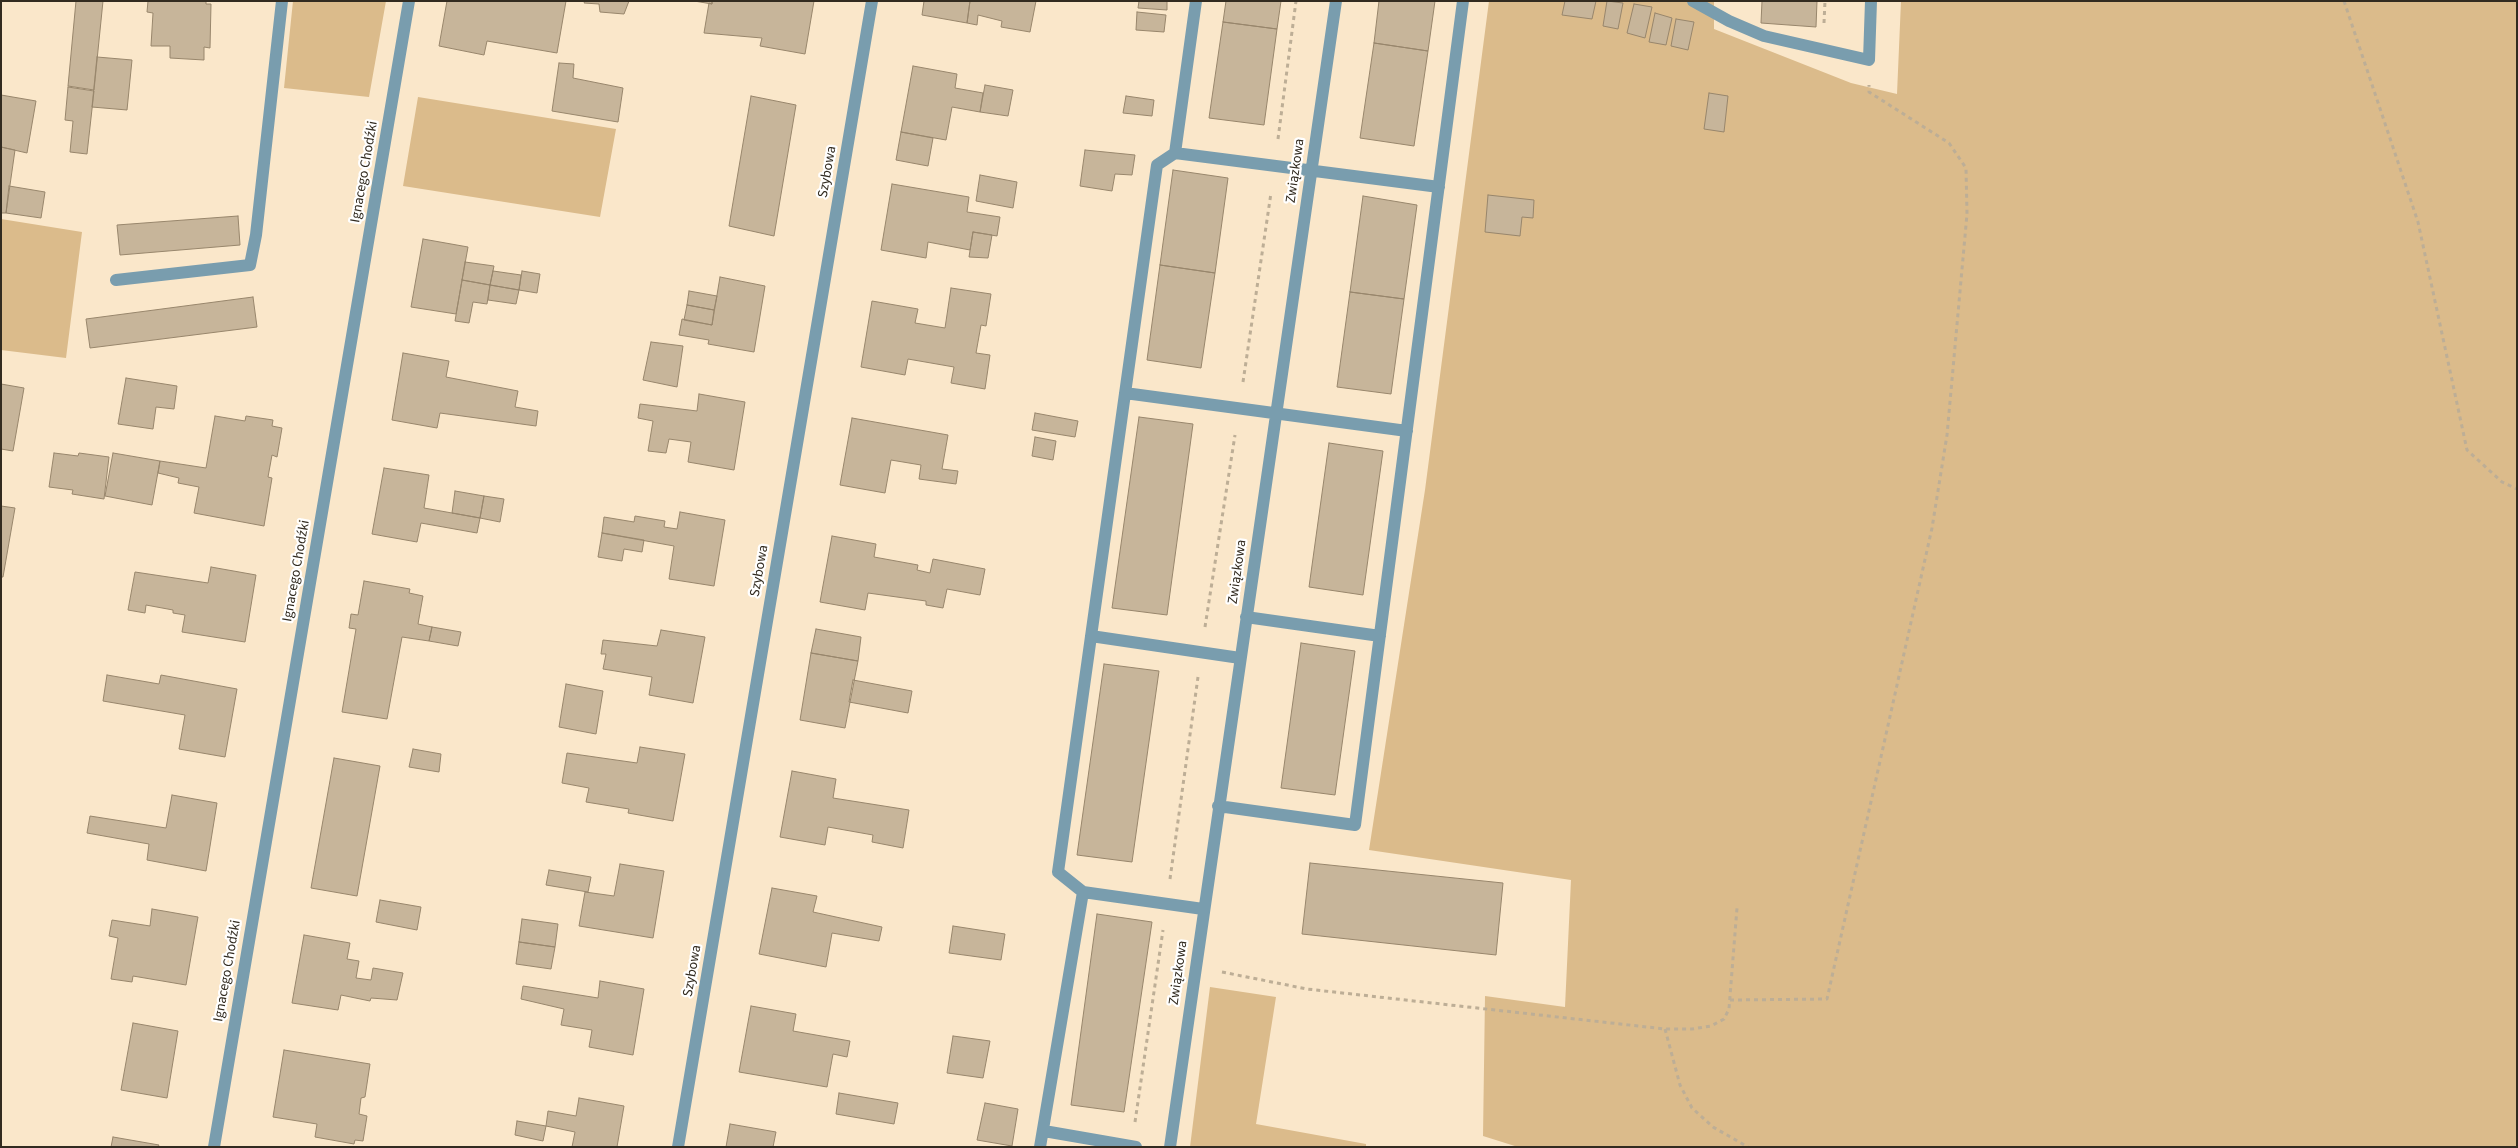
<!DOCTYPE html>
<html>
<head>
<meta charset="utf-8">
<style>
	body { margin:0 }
	#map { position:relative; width:2518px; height:1148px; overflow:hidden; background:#fae7ca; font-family:"Source Sans 3",sans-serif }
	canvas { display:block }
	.frame { position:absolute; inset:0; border:2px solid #322b20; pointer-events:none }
</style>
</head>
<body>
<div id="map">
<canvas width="2518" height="1148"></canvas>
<div class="frame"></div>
</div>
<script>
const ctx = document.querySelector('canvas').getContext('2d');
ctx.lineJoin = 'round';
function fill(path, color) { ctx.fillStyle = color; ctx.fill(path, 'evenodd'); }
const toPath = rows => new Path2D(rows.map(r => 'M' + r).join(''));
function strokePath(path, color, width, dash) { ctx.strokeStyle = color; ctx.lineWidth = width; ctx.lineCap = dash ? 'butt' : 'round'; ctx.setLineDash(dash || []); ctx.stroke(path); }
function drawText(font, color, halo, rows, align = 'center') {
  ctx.font = font + ' "Source Sans 3",sans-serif'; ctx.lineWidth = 4.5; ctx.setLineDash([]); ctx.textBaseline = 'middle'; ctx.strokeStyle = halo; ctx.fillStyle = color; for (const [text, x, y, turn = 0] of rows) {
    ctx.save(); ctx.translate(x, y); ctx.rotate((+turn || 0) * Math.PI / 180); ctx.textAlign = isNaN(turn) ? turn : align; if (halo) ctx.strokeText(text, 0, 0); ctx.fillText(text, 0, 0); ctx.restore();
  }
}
fill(toPath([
	[293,1,386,1,369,97,284,88],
	[1489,1,1714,1,1714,29,1851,83,1897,94,1901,1,2517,1,2517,1147,1518,1147,1483,1136,1485,996,1565,1007,1571,880,1369,850,1425,490],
	[418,97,616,129,600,217,403,186],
	[1,219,82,232,66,358,1,350],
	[1210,987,1276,997,1256,1124,1366,1144,1366,1147,1190,1147]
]), '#dbbb8b');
const building = toPath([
	[76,1,103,1,94,90,68,86,76,1],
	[148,1,206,1,206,4,211,4,210,48,204,47,204,60,170,58,170,46,151,46,153,13,147,12,148,1],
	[447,1,566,1,557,53,487,41,484,55,439,46,447,1],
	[585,1,629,1,624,14,600,12,599,4,584,3,585,1],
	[694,1,712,1,712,4,694,1],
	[712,1,814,1,805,54,760,46,762,38,704,33,709,3,712,4,712,1],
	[924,1,970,1,967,23,922,15,924,1],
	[970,1,1036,1,1030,32,1001,27,1002,21,978,15,977,25,967,23,970,1],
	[1139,1,1167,1,1167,10,1138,8,1139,1],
	[1226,1,1281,1,1277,29,1223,22,1226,1],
	[1379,1,1435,1,1428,51,1374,43,1379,1],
	[1565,1,1596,1,1592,19,1562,15,1565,1],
	[1607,1,1623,3,1618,29,1603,26,1607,1],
	[1762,1,1817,1,1816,27,1761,23,1762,1],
	[1634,4,1652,7,1645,38,1627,33,1634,4],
	[1137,12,1166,15,1164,32,1136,30,1137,12],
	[1655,13,1672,18,1666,45,1649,42,1655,13],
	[1676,19,1694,22,1688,50,1671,46,1676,19],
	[1223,22,1277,29,1264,125,1209,118,1223,22],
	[1374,43,1428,51,1414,146,1360,138,1374,43],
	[97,57,132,60,127,110,92,107,97,57],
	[559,63,574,64,573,78,623,88,618,122,552,111,559,63],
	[913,66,957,74,955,88,983,93,980,112,952,107,946,140,901,132,913,66],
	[985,85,1013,90,1008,116,980,112,985,85],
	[68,87,94,91,87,154,70,152,73,121,65,120,68,87],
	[1709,93,1728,96,1724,132,1704,129,1709,93],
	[1,95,36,101,27,153,1,147,1,95],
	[751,96,796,105,774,236,729,226,751,96],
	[1126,96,1154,100,1152,116,1123,113,1126,96],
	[901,132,933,138,928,166,896,160,901,132],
	[1,147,15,150,6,213,1,213,1,147],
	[1085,150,1135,155,1132,175,1115,174,1112,191,1080,186,1085,150],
	[1173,170,1228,178,1215,273,1160,265,1173,170],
	[980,175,1017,182,1013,208,976,201,980,175],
	[892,184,969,197,967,212,1000,217,997,236,973,232,970,250,928,242,926,258,881,250,892,184],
	[9,186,45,192,41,218,6,213,9,186],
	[1488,195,1534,200,1533,218,1522,217,1520,236,1485,232,1488,195],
	[1363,196,1417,205,1404,299,1350,292,1363,196],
	[238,216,240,245,120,255,117,225,238,216],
	[973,232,992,235,988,258,969,257,973,232],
	[423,239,468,247,456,314,411,307,423,239],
	[465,262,494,266,490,285,462,280,465,262],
	[1160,265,1215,273,1201,368,1147,360,1160,265],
	[493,271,521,275,519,290,490,285,493,271],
	[522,271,540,274,537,293,519,290,522,271],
	[720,277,765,286,754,352,708,344,709,340,679,335,682,319,712,325,720,277],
	[462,280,490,285,487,304,473,302,469,323,455,321,462,280],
	[490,285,519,290,516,304,488,300,490,285],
	[951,288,991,294,986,326,981,325,976,353,990,355,985,389,951,383,954,367,908,359,905,375,861,367,872,301,918,309,915,323,945,328,951,288],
	[689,291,717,296,714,310,687,305,689,291],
	[1350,292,1404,299,1391,394,1337,387,1350,292],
	[253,297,257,327,90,348,86,319,253,297],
	[687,305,714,310,712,325,684,320,687,305],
	[651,342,683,346,677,387,643,380,651,342],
	[403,353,449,361,446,377,518,391,515,407,538,411,536,426,440,413,437,428,392,420,403,353],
	[126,378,177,386,174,409,156,407,153,429,118,424,126,378],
	[1,384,24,388,13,451,1,449,1,384],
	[699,394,745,402,734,470,688,462,691,442,669,439,666,453,648,451,653,421,638,418,640,404,697,411,699,394],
	[1035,413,1078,421,1075,437,1032,430,1035,413],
	[215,416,245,421,246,416,273,420,272,426,282,428,277,457,272,455,268,477,272,478,264,526,194,513,199,487,178,483,179,478,158,473,160,461,206,468,215,416],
	[1139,417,1193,424,1167,615,1112,608,1139,417],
	[852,418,948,435,942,469,958,471,956,484,919,479,921,465,891,460,885,493,840,485,852,418],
	[1035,437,1056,441,1053,460,1032,456,1035,437],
	[1329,443,1383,451,1363,595,1309,587,1329,443],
	[54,453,78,456,79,453,109,457,104,499,72,494,73,490,49,487,54,453],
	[113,453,160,461,152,505,105,496,113,453],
	[384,468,429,475,424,508,480,518,477,533,421,523,417,542,372,534,384,468],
	[455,491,484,496,480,518,452,513,455,491],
	[484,496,504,499,500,522,480,518,484,496],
	[1,506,15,508,3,577,1,577,1,506],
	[680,512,725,520,714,586,669,579,674,546,602,533,604,517,634,522,635,516,665,521,664,527,677,529,680,512],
	[602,533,644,540,642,552,624,549,622,561,598,557,602,533],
	[832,536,876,544,874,557,918,565,917,570,930,573,933,559,985,569,980,595,947,589,943,608,926,605,926,601,868,593,865,610,820,602,832,536],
	[211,567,256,575,245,642,182,632,185,615,173,613,173,610,146,605,145,613,128,610,135,572,208,583,211,567],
	[364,581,410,589,409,593,423,596,418,624,432,627,429,641,402,637,387,719,342,712,356,629,349,628,351,614,358,615,364,581],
	[432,627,461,632,458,646,429,641,432,627],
	[816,629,861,637,858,661,811,653,816,629],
	[661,630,705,637,693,703,649,695,652,677,603,669,606,654,601,654,603,640,657,646,661,630],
	[1301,643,1355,651,1335,795,1281,788,1301,643],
	[811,653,858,661,845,728,800,720,811,653],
	[1104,664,1159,671,1132,862,1077,855,1104,664],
	[107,675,159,684,161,675,237,689,225,757,179,749,185,715,103,701,107,675],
	[853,680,912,691,908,713,849,702,853,680],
	[566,684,603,691,596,734,559,727,566,684],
	[640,747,685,754,673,821,628,813,629,809,586,802,589,788,562,783,567,753,637,763,640,747],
	[413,749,441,754,439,772,409,767,413,749],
	[334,758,380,766,357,896,311,888,334,758],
	[792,771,836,779,833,798,909,810,903,848,872,842,873,835,828,827,825,845,780,837,792,771],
	[172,795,217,803,206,871,147,860,149,844,87,833,90,816,166,828,172,795],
	[1310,863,1503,883,1496,955,1302,934,1310,863],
	[620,864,664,871,653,938,579,926,585,892,614,896,620,864],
	[549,870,591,877,588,892,546,885,549,870],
	[772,888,817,896,813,912,882,927,879,941,832,933,826,967,759,954,772,888],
	[380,900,421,907,417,930,376,922,380,900],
	[152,909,198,917,186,985,133,976,132,982,111,979,118,938,109,936,112,920,150,926,152,909],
	[1097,914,1152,922,1124,1112,1071,1105,1097,914],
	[522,919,558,924,555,947,519,942,522,919],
	[953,926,1005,934,1001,960,949,953,953,926],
	[304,935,350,943,347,959,359,961,356,978,371,980,373,968,403,973,397,1000,371,998,370,1001,341,995,338,1010,292,1003,304,935],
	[519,942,555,947,551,969,516,964,519,942],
	[600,981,644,989,633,1055,589,1047,592,1030,561,1025,564,1009,521,999,523,986,598,998,600,981],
	[751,1006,796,1014,793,1031,850,1041,847,1057,833,1054,827,1087,739,1072,751,1006],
	[133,1023,178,1031,167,1098,121,1090,133,1023],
	[953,1036,990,1041,983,1078,947,1073,953,1036],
	[284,1050,370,1064,365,1097,361,1098,359,1114,367,1116,363,1141,355,1140,354,1144,315,1137,317,1124,273,1117,284,1050],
	[839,1093,898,1103,894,1124,836,1114,839,1093],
	[579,1098,624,1106,617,1147,572,1147,575,1132,546,1126,548,1111,576,1116,579,1098],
	[985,1103,1018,1109,1012,1146,977,1140,985,1103],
	[517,1121,546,1126,543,1141,515,1135,517,1121],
	[730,1124,776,1132,773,1147,726,1147,730,1124],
	[113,1137,159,1145,158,1147,111,1147,113,1137]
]);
fill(building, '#c7b59a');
strokePath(building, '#98866c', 1);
strokePath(toPath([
	[2344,1,2418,222,2467,450,2502,482,2517,489],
	[1824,23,1825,1],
	[1278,139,1296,1],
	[1243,382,1271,193],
	[1205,627,1235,435],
	[1170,879,1198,677],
	[1222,972,1307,989,1665,1029,1692,1029,1711,1026,1724,1019,1729,1009,1737,908],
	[1730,1000,1827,999,1932,528,1947,435,1967,214,1966,168,1949,143,1869,92,1869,85],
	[1665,1029,1680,1085,1692,1108,1713,1127,1748,1147],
	[1135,1122,1163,930]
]), '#bdae96', 3, [4, 4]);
strokePath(toPath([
	[1693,1,1729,21,1764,36,1869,60,1871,1],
	[1175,153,1439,187],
	[116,280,250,265,256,235,282,1],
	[1125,393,1407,431],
	[1246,617,1380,636],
	[1091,636,1240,658],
	[1218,806,1355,825,1463,1],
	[1083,892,1203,909],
	[1044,1131,1136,1147],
	[214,1147,409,1],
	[678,1147,872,1],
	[1040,1147,1083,892,1058,872,1157,165,1175,153,1196,1],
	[1170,1147,1336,1]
]), '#799dae', 12);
drawText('14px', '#322b20', '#fff', [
	["Związkowa",1296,171,-82],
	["Ignacego Chodźki",365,172,-80],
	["Szybowa",828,172,-80],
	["Ignacego Chodźki",297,571,-80],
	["Szybowa",760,571,-80],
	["Związkowa",1238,572,-82],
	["Ignacego Chodźki",228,971,-80],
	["Szybowa",693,971,-80],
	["Związkowa",1179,973,-82]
]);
</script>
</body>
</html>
